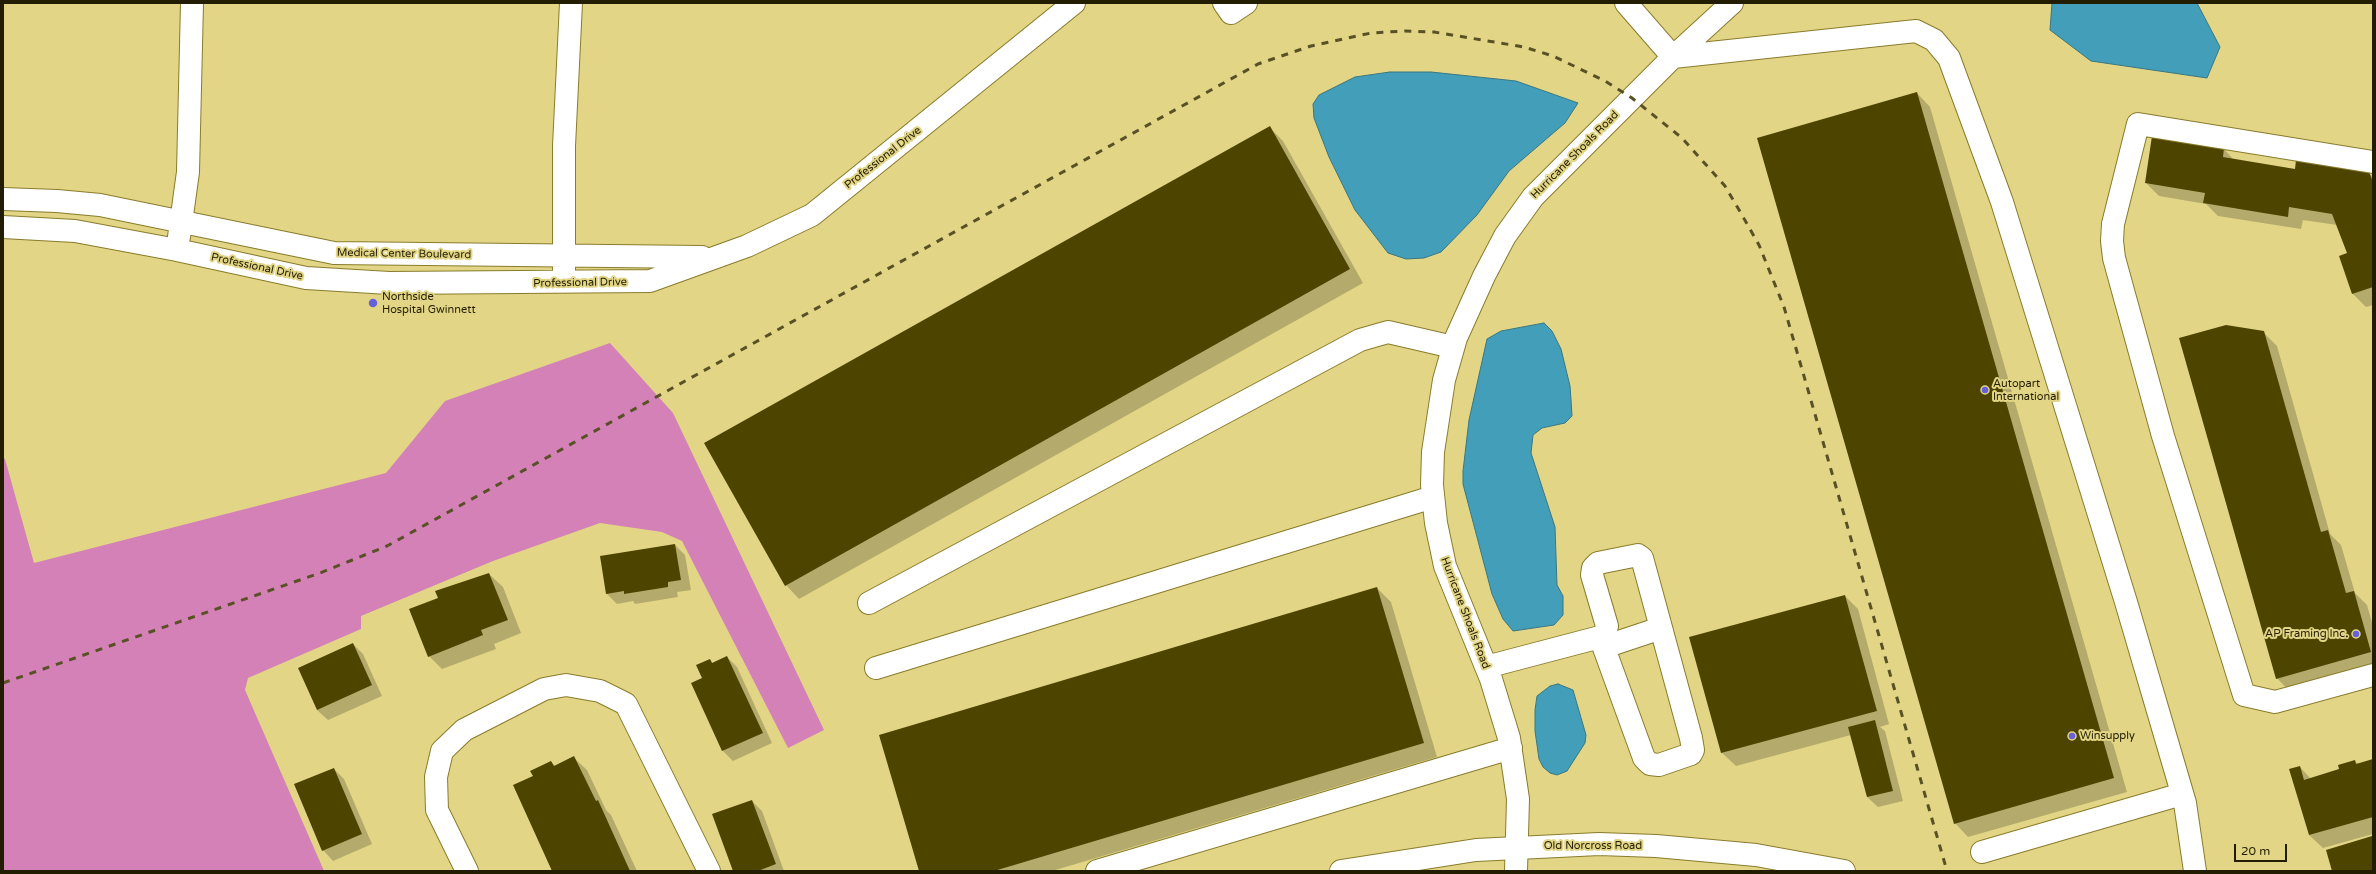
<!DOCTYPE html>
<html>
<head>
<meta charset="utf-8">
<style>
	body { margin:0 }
	#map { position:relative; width:2376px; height:874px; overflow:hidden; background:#e2d586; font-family:"Varela Round",sans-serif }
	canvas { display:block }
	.frame { position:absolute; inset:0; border:4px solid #221d00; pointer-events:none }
	.scale { position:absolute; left:2234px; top:844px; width:53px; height:18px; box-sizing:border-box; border:2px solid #221d00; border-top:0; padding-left:5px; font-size:12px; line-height:14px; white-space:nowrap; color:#221d00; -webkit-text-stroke:3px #e2d586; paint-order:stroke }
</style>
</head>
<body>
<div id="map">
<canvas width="2376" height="874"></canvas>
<div class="frame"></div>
<div class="scale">20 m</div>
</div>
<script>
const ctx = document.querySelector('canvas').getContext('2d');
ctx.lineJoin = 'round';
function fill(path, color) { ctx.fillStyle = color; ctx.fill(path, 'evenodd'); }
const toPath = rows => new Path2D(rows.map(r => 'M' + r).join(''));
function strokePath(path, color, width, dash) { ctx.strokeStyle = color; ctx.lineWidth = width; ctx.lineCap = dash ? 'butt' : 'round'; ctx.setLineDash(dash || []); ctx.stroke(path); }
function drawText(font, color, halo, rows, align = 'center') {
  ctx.font = font + ' "Varela Round",sans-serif'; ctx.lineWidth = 4; ctx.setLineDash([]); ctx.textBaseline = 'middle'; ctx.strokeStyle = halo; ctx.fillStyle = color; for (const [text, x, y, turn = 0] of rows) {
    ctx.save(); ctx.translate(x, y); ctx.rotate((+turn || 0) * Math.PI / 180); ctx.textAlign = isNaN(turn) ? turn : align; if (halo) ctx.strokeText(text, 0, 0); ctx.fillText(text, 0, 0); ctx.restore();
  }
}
fill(toPath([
	[610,343,673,413,824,730,788,748,682,541,662,532,600,523,493,561,361,616,361,629,248,678,245,690,324,871,3,871,3,458,5,459,34,563,386,473,445,401]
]), '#d481b8');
const water = toPath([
	[2052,3,2197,3,2220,47,2207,78,2091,61,2050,30,2052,3],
	[1390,72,1431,72,1516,81,1578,103,1565,123,1509,171,1477,215,1441,252,1424,258,1406,259,1388,253,1355,210,1329,157,1314,118,1313,104,1319,95,1355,77,1390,72],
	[1544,323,1552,331,1561,349,1570,386,1571,400,1572,416,1565,423,1542,428,1533,435,1531,453,1555,527,1557,585,1563,596,1563,615,1554,625,1513,631,1503,619,1492,594,1463,484,1463,471,1469,420,1487,339,1501,331,1544,323],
	[1558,684,1573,690,1586,735,1585,743,1567,771,1557,775,1550,773,1543,767,1539,759,1535,731,1535,710,1537,696,1550,686,1558,684]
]);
fill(water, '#439eba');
strokePath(water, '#397782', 1);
fill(toPath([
	[1917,93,1930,107,2127,792,1968,837,1955,823],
	[1270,128,1283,141,1363,283,799,599,786,585],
	[2224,149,2234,160,2296,170,2369,173,2373,177,2373,305,2366,307,2353,294,2340,256,2348,254,2337,225,2303,220,2301,229,2218,216,2206,204,2159,196,2146,183],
	[2263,332,2277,346,2330,534,2341,545,2355,593,2367,605,2373,626,2373,668,2290,692,2277,678],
	[675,545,685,555,691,590,677,592,678,597,635,604,633,601,617,604,607,594,601,557],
	[489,574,503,587,521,633,494,644,496,649,442,669,429,656,439,598],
	[1377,588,1391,602,1437,757,1052,871,920,871],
	[1845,596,1858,609,1889,724,1880,727,1885,731,1903,801,1878,807,1867,797,1851,735,1736,766,1722,753],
	[353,644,363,654,382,696,328,720,317,710],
	[727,657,737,667,772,743,733,761,723,751,692,684,703,679,710,660,713,664],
	[573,757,587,770,606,810,611,815,637,871,554,871,534,776,551,762,555,766],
	[2355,761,2359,765,2373,761,2373,834,2323,848,2309,835,2300,767,2311,779,2341,770],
	[334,769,344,779,372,844,333,861,323,850],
	[752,801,762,811,784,871,734,871],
	[2372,837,2373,871,2333,871]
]), '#0003');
fill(toPath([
	[1917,92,2114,778,1954,824,1757,138],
	[1270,126,1350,269,785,586,704,443],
	[2152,136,2224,148,2223,157,2295,169,2296,160,2369,172,2373,182,2373,287,2352,294,2339,256,2347,253,2332,214,2289,207,2288,217,2203,203,2205,193,2145,183],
	[2226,325,2264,331,2321,532,2328,530,2346,593,2354,591,2371,652,2276,679,2179,338],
	[675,544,681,580,668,582,668,587,624,594,624,591,606,594,600,556],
	[489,573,508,620,481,630,483,635,428,657,409,609,438,598,435,591],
	[1377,587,1424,743,994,871,919,871,879,735],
	[1845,595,1877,711,1721,753,1689,637],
	[353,643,372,685,317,710,298,668],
	[727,656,763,733,722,751,691,683,702,678,696,665,710,659,712,663],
	[1875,720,1893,791,1867,797,1848,727],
	[574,756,596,801,598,800,630,871,552,871,513,785,533,776,530,771,551,761,554,766],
	[2373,759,2373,817,2309,835,2289,769,2300,766,2304,780,2339,769,2338,765,2355,760,2356,764],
	[334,768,362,834,322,851,294,784],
	[752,800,776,864,758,871,733,871,712,814],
	[2372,836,2373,871,2332,871,2326,850]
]), '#4d4400');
const minor = toPath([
	[1224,3,1231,13,1246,3],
	[1626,3,1673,57],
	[1673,57,1916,31,1934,40,1949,58,2002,202,2126,602,2185,803,2195,871],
	[2373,162,2138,124,2113,224,2112,241,2114,258,2163,436,2244,695,2275,702,2373,675],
	[3,199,57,201,100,205,334,253,702,257],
	[3,227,75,231,177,250,306,278,389,283,650,281,747,246,812,215,1074,3],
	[179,237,188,172,192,3],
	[564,270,564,146,571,3],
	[869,603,1360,340,1388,332,1453,347],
	[1604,647,1661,628],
	[1486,667,1600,637,1605,633,1607,626,1592,575,1593,568,1598,563,1638,555,1642,558,1691,738,1693,750,1691,754,1659,765,1650,764,1644,758,1600,637],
	[876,668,1433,497],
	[1982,852,2182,794],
	[467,871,437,810,436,777,442,751,464,730,544,689,566,685,600,691,626,704,709,871],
	[1097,871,1511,748],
	[1516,871,1518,799,1509,738,1491,679,1445,566,1436,523,1432,485,1433,452,1444,380,1456,338,1484,276,1505,236,1533,197,1673,57,1732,3]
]);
const major = toPath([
	[1341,871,1476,850,1599,844,1656,846,1756,855,1844,871]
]);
strokePath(minor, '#897c2c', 24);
strokePath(major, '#897c2c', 24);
strokePath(minor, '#fff', 22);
strokePath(major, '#fff', 22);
strokePath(toPath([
	[3,683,320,573,387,546,1258,64,1311,46,1371,33,1405,31,1434,32,1524,47,1553,56,1605,81,1632,98,1682,138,1725,186,1742,215,1759,245,1784,307,1947,871]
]), '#595126', 3, [7, 7]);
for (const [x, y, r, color] of [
	[373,303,5,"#6661db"],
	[1985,390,4,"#6661db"],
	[2356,634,4,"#6661db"],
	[2072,736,4,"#6661db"]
]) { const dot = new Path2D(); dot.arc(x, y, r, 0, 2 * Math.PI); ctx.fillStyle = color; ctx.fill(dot); strokePath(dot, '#e2d586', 1.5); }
drawText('11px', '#221d00', '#e2d586', [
	["Hurricane Shoals Road",1575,155,-45],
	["Professional Drive",883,158,-38],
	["Medical Center Boulevard",404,254,1],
	["Professional Drive",257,267,12],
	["Professional Drive",580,283,-1],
	["Hurricane Shoals Road",1465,613,69],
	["Old Norcross Road",1593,846]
]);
drawText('11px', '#221d00', '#e2d586', [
	["Northside",382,297],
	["Hospital Gwinnett",382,310],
	["Autopart",1993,384],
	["International",1993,397],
	["AP Framing Inc.",2348,634,"right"],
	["Winsupply",2080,736]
], 'left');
</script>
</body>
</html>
